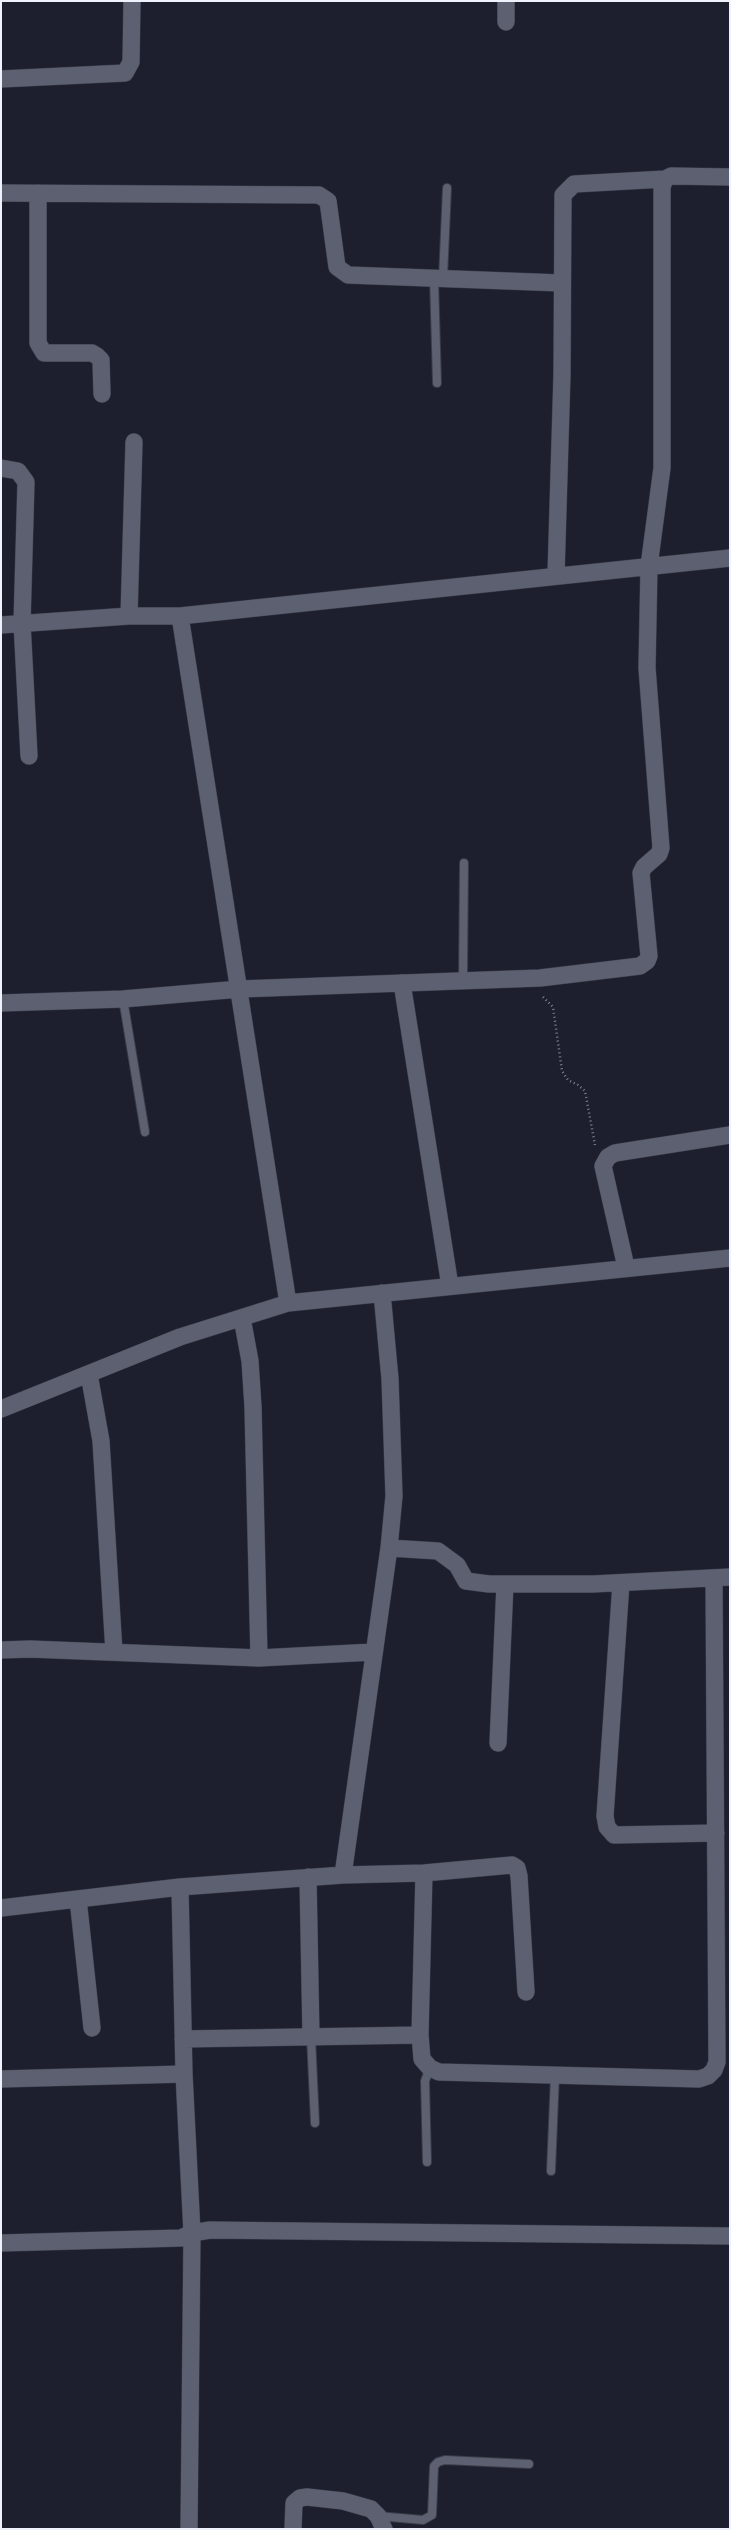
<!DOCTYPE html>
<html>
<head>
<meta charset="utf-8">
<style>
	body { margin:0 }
	#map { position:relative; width:731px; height:2530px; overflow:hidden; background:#1d1f2e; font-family:Georgia,serif }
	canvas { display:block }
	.frame { position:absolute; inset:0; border:2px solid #eff2fc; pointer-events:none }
</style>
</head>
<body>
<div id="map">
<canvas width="731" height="2530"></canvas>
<div class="frame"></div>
</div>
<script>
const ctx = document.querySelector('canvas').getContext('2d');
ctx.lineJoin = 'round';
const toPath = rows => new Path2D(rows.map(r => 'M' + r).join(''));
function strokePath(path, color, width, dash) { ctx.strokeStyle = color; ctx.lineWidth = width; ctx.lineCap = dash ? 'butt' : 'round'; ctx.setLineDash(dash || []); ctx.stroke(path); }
const lane = toPath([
	[434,278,437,383],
	[443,278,447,188],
	[463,981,464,863],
	[123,999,145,1132],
	[311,2037,315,2123],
	[427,2162,425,2081,430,2068],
	[551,2171,555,2075],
	[378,2516,423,2520,432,2515,434,2466,438,2462,445,2460,529,2464]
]);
const street = toPath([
	[506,1,506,22],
	[1,79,125,73,131,62,132,1],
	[1,193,319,195,328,201,337,267,348,275,561,283],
	[38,193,38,343,44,353,92,353,97,356,101,360,102,394],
	[1,468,18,471,26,482,22,623,29,756],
	[556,575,562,374,563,195,574,184,665,179],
	[129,616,134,442],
	[180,616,730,558],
	[1,625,129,616,180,616,288,1303],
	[402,983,450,1286],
	[1,1003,123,999,240,989,540,978,640,966,647,961,649,956,641,873,644,867,659,854,661,848,647,668,649,566,662,468,662,187,665,179,671,176,730,177],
	[626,1267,603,1166,608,1157,615,1153,730,1135],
	[242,1318,250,1361,253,1407,259,1658],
	[89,1374,101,1441,114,1652],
	[1,1409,180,1337,288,1303,730,1258],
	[389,1548,438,1551,457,1565,466,1581,489,1584,593,1584,730,1577],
	[621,1583,605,1816,607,1827,614,1835,716,1833],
	[1,1650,30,1649,259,1658,373,1652],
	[498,1743,505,1584],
	[424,1873,420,2035,422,2059,430,2068,439,2072,699,2079,708,2076,714,2070,717,2062,714,1578],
	[343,1875,389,1548,394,1496,390,1379,382,1293],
	[308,1877,311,2037],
	[180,1887,184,2074,192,2233,189,2529],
	[78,1899,92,2028],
	[1,1908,180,1887,343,1875,424,1873,512,1865,517,1868,519,1876,526,1992],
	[183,2039,420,2035],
	[1,2079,184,2074],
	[1,2243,181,2238,192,2233,210,2230,730,2236],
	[293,2529,294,2503,300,2498,307,2497,343,2501,371,2509,378,2516,384,2529]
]);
strokePath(lane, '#3a3c49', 10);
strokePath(street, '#3a3c49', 18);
strokePath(toPath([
	[543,997,553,1007,562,1071,568,1080,578,1085,585,1091,595,1145]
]), '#80838f', 2.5, [1, 3]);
strokePath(lane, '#5c6071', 8);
strokePath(street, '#5c6071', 17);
</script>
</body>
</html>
